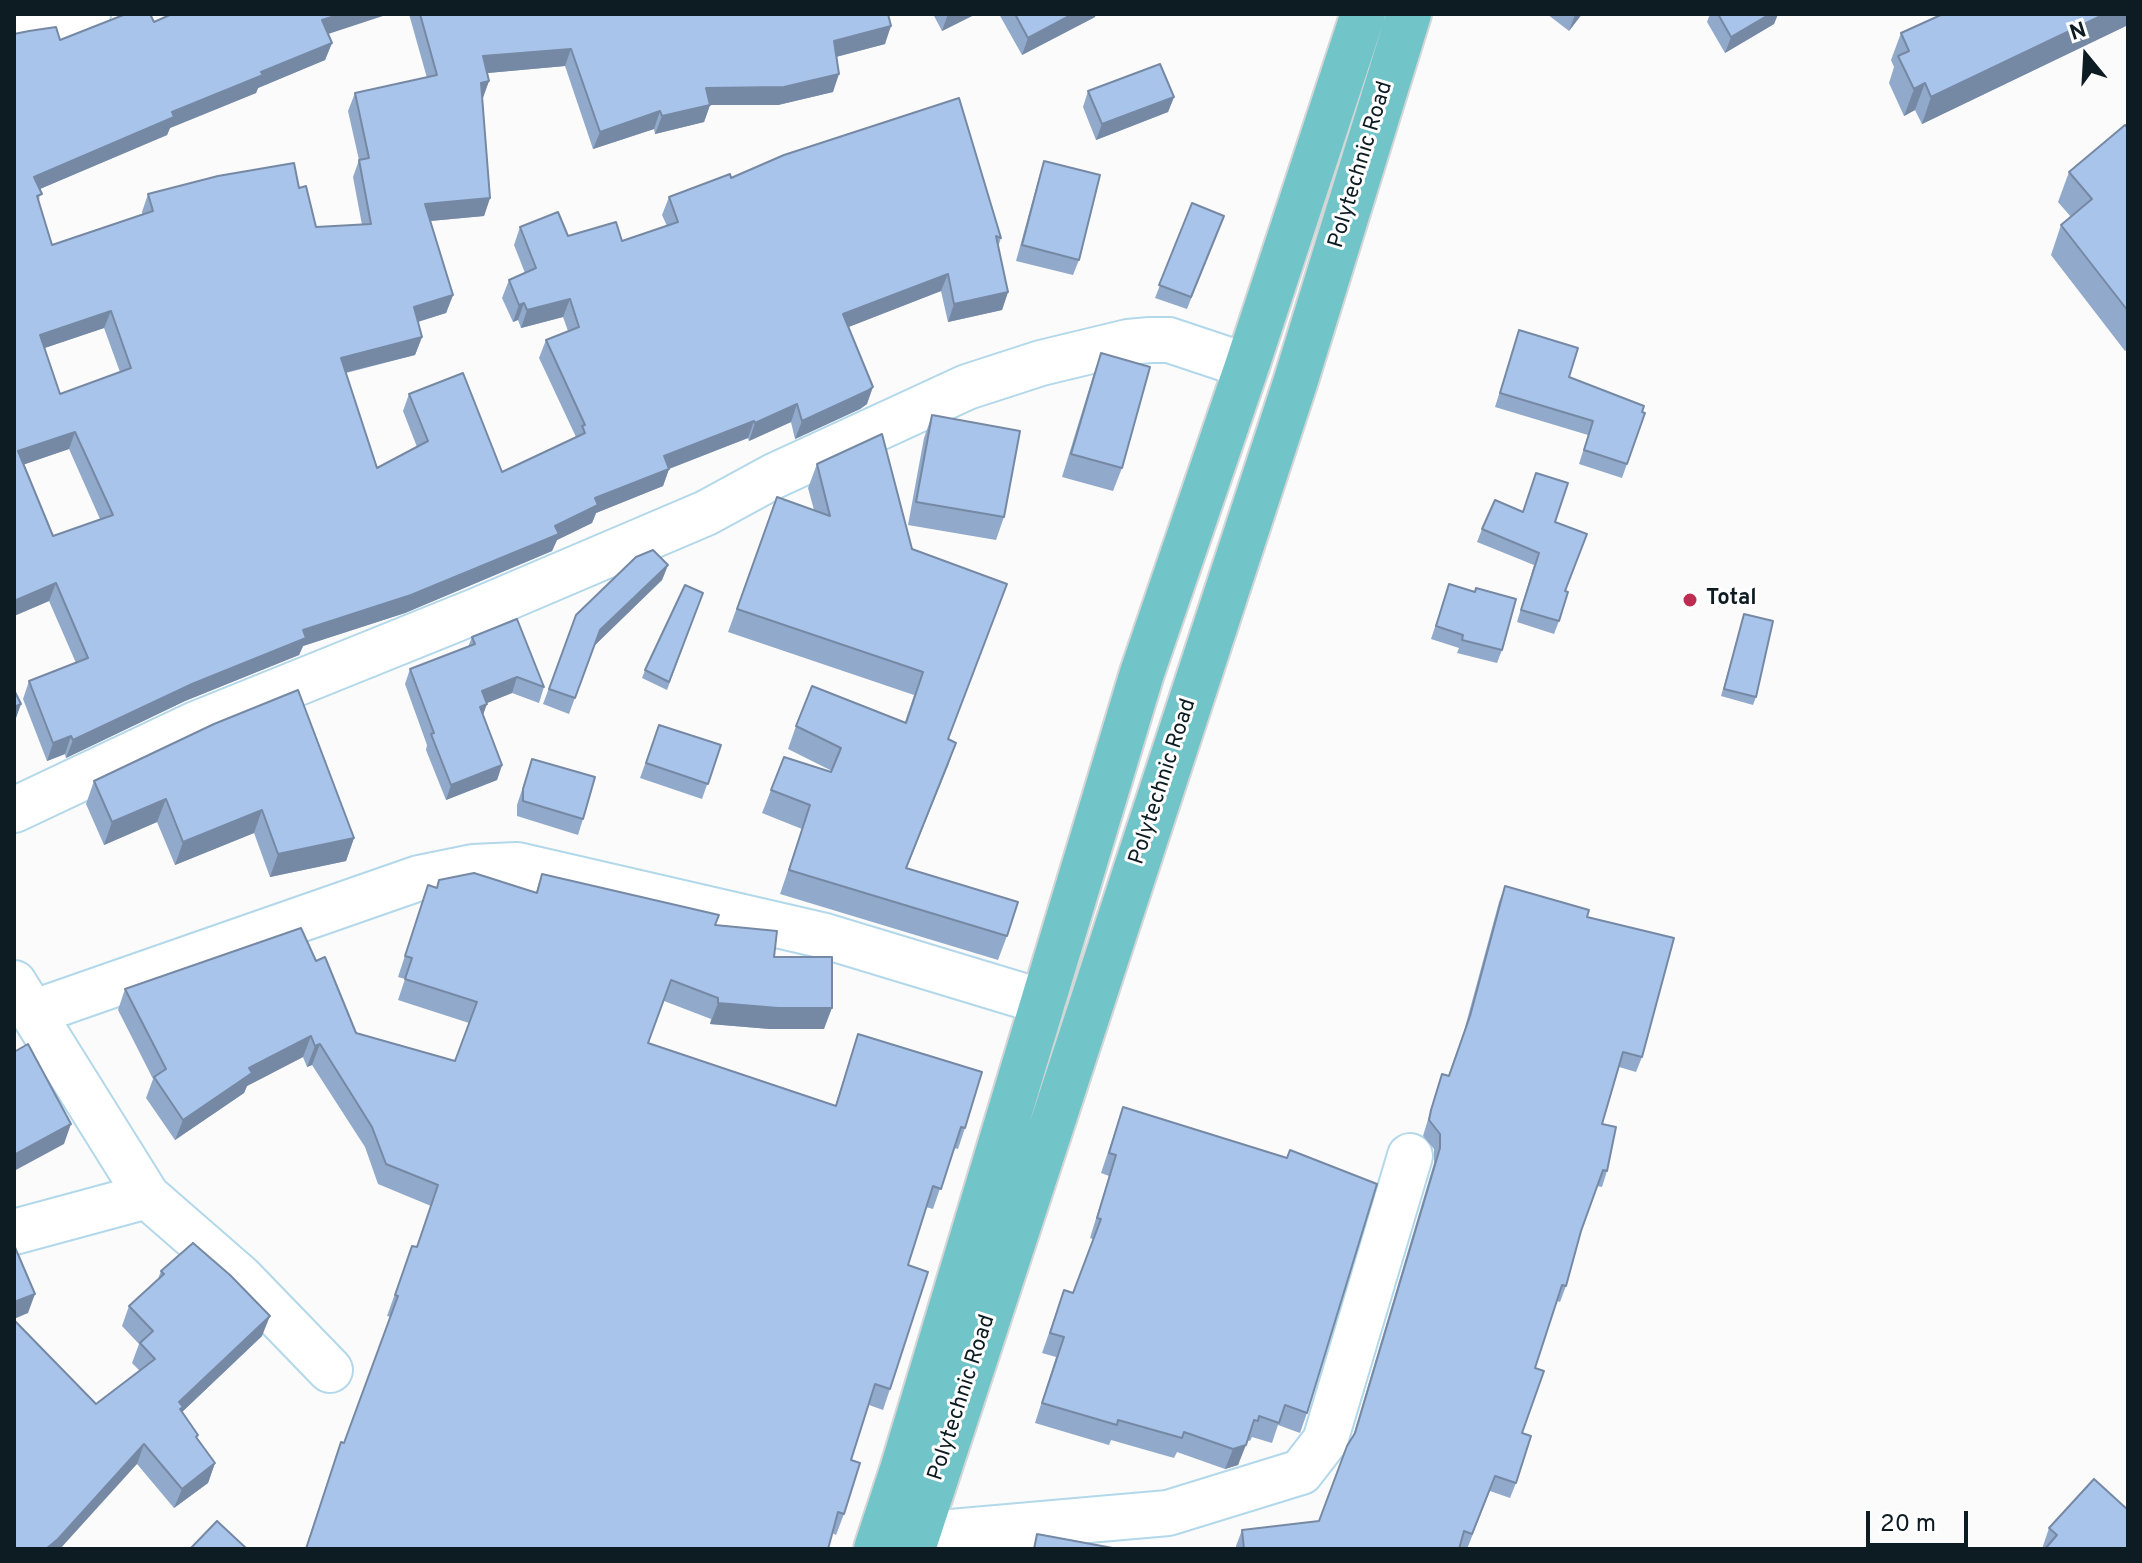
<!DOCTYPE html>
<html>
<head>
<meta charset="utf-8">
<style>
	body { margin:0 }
	#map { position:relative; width:2142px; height:1563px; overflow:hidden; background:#fbfbfb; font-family:Overpass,sans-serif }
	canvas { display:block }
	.frame { position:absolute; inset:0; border:16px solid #0d1c22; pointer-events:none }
	.north { position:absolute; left:2046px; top:16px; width:80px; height:80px; -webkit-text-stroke:6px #fff; paint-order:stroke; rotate:342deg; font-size:22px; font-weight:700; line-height:32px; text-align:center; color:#0d1c22 }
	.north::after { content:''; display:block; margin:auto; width:28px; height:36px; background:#0d1c22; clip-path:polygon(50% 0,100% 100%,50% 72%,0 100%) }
	.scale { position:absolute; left:1866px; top:1511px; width:102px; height:36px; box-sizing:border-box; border:4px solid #0d1c22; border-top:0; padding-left:10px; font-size:24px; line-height:28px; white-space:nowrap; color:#0d1c22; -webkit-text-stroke:6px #fff; paint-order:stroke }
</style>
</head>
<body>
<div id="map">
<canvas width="2142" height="1563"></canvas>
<div class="frame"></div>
<div class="north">N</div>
<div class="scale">20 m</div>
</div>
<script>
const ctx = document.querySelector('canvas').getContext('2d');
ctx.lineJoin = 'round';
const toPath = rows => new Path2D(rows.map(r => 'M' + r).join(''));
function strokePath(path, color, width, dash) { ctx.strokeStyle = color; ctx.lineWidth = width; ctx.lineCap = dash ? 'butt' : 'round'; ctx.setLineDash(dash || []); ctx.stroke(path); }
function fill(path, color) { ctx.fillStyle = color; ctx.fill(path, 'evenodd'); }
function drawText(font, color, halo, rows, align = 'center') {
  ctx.font = font + ' Overpass,sans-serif'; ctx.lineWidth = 6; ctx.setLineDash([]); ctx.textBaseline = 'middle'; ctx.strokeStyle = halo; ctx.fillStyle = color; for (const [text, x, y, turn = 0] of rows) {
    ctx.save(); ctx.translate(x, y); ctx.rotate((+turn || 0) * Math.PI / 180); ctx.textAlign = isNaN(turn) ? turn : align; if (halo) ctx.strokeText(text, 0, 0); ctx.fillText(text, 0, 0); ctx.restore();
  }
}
const minor = toPath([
	[14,24,88,14],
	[14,810,196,724,476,611,706,513,774,476,967,387,1041,363,1128,342,1150,340,1169,340,1247,366],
	[14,983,147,1196,240,1277,330,1370],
	[32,1013,419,878,473,867,517,865,825,936,1043,1002],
	[14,1232,147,1196],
	[917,1535,1168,1513,1301,1472,1325,1441,1410,1156]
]);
const major = toPath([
	[876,1549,902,1470,1142,673,1247,366,1363,14],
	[913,1549,1296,380,1409,14]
]);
strokePath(minor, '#b2d8ea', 48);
strokePath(major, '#d3d6d7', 48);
strokePath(minor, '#fff', 44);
strokePath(major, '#71c5c9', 44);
fill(toPath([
	[409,14,889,14,885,44,836,57,833,92,778,105,710,105,704,122,655,134,654,129,593,149,565,66,487,73,489,81,482,98,490,198,484,216,430,221,453,295,446,313,418,322,422,337,415,355,346,373,377,468,417,447,403,411,409,394,502,472,576,437,539,358,546,340,568,331,563,317,521,328,518,320,513,322,502,298,509,280,525,273,514,245,520,227,568,236,622,241,667,226,662,215,669,197,731,178,1001,238,998,247,1008,292,1002,310,948,322,941,291,848,327,867,404,860,409,795,439,791,422,749,441,748,438,669,469,663,486,596,513,592,523,557,540,552,551,405,613,303,646,299,655,185,701,66,758,65,754,47,761,23,699,29,681,76,663,49,601,14,616,14,34,60,40,154,22,328,34,332,43,325,60,258,88,256,93,170,128,167,135,40,189,39,203,52,245,142,215,142,212,148,194,299,188,316,227,362,225,353,177,359,160,348,111,355,93,427,78],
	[104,328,120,372,60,394,44,348],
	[69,449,100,519,53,536,24,464],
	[933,14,976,14,942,31],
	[999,14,1096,14,1095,17,1022,55],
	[1547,14,1582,14,1569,31],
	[1710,14,1778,14,1774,24,1725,53,1707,22],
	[2128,14,2128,25,1922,124,1915,110,1904,116,1889,83,1894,67,1891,60,1901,33],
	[1088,91,1174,97,1168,112,1096,140,1083,107],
	[2128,128,2128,349,2125,351,2051,255,2061,225,2071,217,2058,202,2069,172],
	[1044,161,1079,260,1073,275,1016,261,1039,177],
	[1192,203,1224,216,1187,309,1155,298],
	[1519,330,1569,377,1645,413,1622,478,1579,464,1588,435,1495,407],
	[1101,353,1122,468,1113,491,1062,477,1093,376],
	[932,415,1004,517,996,540,908,525,924,438],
	[882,434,948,739,956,743,907,868,1007,936,998,960,780,894,802,829,762,813,771,790,832,771,788,749,796,726,905,722,914,695,728,632,777,497,814,510,808,488,817,464],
	[1523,512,1555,522,1565,591,1559,621,1554,634,1517,622,1534,565,1477,542,1482,529],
	[668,565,662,580,594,646,569,714,543,704,576,615],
	[1449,584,1502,650,1497,663,1457,653,1459,648,1431,639],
	[703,593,667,690,642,678,645,670],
	[1744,614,1756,697,1753,705,1721,696],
	[472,637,544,687,539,703,512,693,487,703,483,715,502,765,497,780,446,800,426,750,427,745,405,684,410,669,468,647],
	[214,724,354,838,346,861,270,877,254,833,175,865,157,822,104,845,86,804,94,781],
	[659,725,721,745,702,799,640,778],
	[532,759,583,819,578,835,517,816,517,805],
	[542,874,715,925,774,957,824,1029,770,1029,710,1024,711,1019,664,1001,648,1043,835,1106,858,1034,965,1128,958,1149,954,1148,933,1209,926,1207,908,1265,890,1389,883,1410,869,1405,851,1460,844,1514,836,1535,832,1533,828,1549,305,1549,341,1442,344,1443,391,1317,387,1316,412,1246,417,1247,431,1206,378,1184,365,1147,312,1065,307,1067,303,1057,247,1086,244,1093,175,1140,146,1098,153,1079,118,1010,125,989,316,961,356,1033,455,1061,469,1023,398,1000,405,979,398,977,428,885,437,888,536,892],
	[1505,886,1587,917,1642,1057,1636,1072,1619,1067,1602,1124,1607,1171,1602,1187,1597,1186,1581,1231,1566,1286,1560,1302,1557,1301,1535,1368,1522,1433,1516,1483,1510,1498,1490,1491,1467,1549,1460,1547,1459,1549,1236,1549,1236,1546,1242,1530,1319,1521,1353,1436,1434,1163,1434,1149,1423,1136,1426,1126,1442,1074,1448,1076,1464,1031,1499,902],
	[1123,1107,1307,1413,1300,1433,1278,1425,1272,1443,1252,1437,1250,1441,1247,1440,1238,1465,1225,1469,1177,1452,1174,1458,1111,1440,1109,1445,1035,1423,1056,1357,1042,1353,1064,1290,1073,1293,1093,1239,1090,1238,1109,1176,1101,1173],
	[161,1271,262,1336,182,1412,197,1439,215,1463,208,1483,174,1508,137,1464,96,1404,140,1371,132,1363,139,1344,122,1326,129,1306,158,1279],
	[2049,1528,2128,1549,2042,1549]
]), '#91a9ca');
fill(toPath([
	[341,14,389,14,316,38,322,20],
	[948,14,976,14,942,31],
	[1073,14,1096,14,1095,17,1022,55,1028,38],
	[1576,14,1582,14,1569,31,1575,15],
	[1770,14,1778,14,1774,24,1725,53,1731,37],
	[2105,14,2128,14,2128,25,1922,124,1931,97],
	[891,26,885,44,828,59,834,41],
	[332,43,325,60,258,88,256,93,170,128,167,135,28,194,34,177,261,72],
	[571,49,565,66,477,74,483,56],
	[839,74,833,92,778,105,710,105,704,122,655,134,662,116,706,88],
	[489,81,483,98,474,100,481,83],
	[1925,83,1915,110,1904,116,1914,89],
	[1174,97,1168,112,1096,140,1102,124],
	[660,111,654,129,593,149,600,132],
	[490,198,484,216,419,222,425,204],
	[948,274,941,291,836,332,843,314],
	[1008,292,1002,310,948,322,954,304],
	[453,295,446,313,407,325,414,307],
	[570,299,563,317,521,328,527,310],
	[524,303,518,320,513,322,519,305],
	[111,311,104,328,33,352,40,335],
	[422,337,415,355,335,375,341,358],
	[873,387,867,404,860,409,795,439,802,421],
	[797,404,791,422,749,441,755,423],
	[754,421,748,438,658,473,664,456],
	[75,432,69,449,14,468,18,451],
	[669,469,663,486,596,513,592,523,557,540,552,551,405,613,303,646,299,655,185,701,66,758,73,740,303,630,555,526,595,498],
	[668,565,662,580,594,646,600,630],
	[56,583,49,601,14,616,14,601],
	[517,677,512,693,477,707,482,691],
	[21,704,15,721,14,722,14,707],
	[487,704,481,720,480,707],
	[71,736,65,754,47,761,53,743],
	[956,743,948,766,897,891,906,868],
	[502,765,497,780,446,800,451,785],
	[166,799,157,822,104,845,112,822],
	[262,810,254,833,175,865,183,842],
	[354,838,346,861,270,877,278,854],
	[718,1003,832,1008,824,1029,770,1029,710,1024],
	[311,1036,303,1057,247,1086,244,1093,175,1140,183,1120,249,1068],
	[320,1044,312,1065,307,1067,315,1046],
	[71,1124,64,1144,14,1171,14,1155],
	[35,1294,28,1313,14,1319,14,1302],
	[270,1316,262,1336,180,1414,179,1402],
	[144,1444,137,1464,60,1549,46,1549],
	[1246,1445,1238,1465,1225,1469,1233,1449],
	[215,1463,208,1483,174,1508,182,1489]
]), '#7689a4');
const building = toPath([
	[126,14,150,14,154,22,172,14,341,14,322,20,332,43,261,72,263,75,172,112,174,117,34,177,42,194,37,196,52,245,153,211,148,194,218,176,294,163,299,188,306,186,316,227,371,224,359,160,369,158,355,93,437,75,420,14,888,14,891,26,834,41,839,74,784,87,706,88,710,105,662,116,660,111,600,132,571,49,483,56,489,81,481,83,490,198,425,204,453,295,414,307,422,337,341,358,377,468,428,441,409,394,463,373,502,472,585,433,582,426,585,425,546,340,579,327,570,299,527,310,524,303,519,305,509,280,536,268,520,227,558,212,568,236,616,222,622,241,678,222,669,197,730,174,731,178,784,155,959,98,1001,238,996,236,1008,292,954,304,948,274,843,314,873,387,867,391,802,421,797,404,755,423,754,421,664,456,669,469,595,498,598,505,555,526,559,534,411,595,303,630,306,638,192,684,73,740,71,736,53,743,29,681,88,658,56,583,14,601,14,359,15,358,14,355,14,34,29,31,56,27,60,40,126,14],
	[111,311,131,368,60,394,40,335,111,311],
	[75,432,113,515,53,536,18,451,75,432],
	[1015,14,1073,14,1028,38,1015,14],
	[1718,14,1770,14,1731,37,1718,14],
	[1943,14,2105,14,1931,97,1925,83,1914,89,1898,56,1909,51,1901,33,1943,14],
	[1160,64,1174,97,1102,124,1088,91,1160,64],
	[2125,125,2128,128,2128,311,2061,225,2092,199,2069,172,2125,125],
	[1044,161,1100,175,1079,260,1022,245,1044,161],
	[1192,203,1224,216,1191,297,1159,285,1192,203],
	[1519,330,1578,348,1569,377,1644,406,1642,412,1645,413,1627,464,1584,450,1593,421,1500,393,1519,330],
	[1101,353,1150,367,1122,468,1071,454,1101,353],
	[932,415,1020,431,1004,517,916,502,932,415],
	[882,434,912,549,1007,584,948,739,956,743,906,868,1018,902,1007,936,789,870,810,805,771,790,784,757,831,772,841,748,796,726,812,686,906,723,923,672,737,609,777,497,830,516,817,464,882,434],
	[1536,473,1568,483,1555,522,1587,534,1565,591,1568,592,1559,621,1521,610,1539,553,1482,529,1495,500,1523,512,1536,473],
	[653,550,668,565,600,630,575,698,549,689,576,615,636,557,653,550],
	[1449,584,1475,592,1476,588,1516,599,1502,650,1462,640,1463,635,1436,626,1449,584],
	[685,585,703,593,669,682,645,670,685,585],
	[1744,614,1773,621,1756,697,1724,689,1744,614],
	[517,619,544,687,517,677,482,691,487,704,480,707,502,765,451,785,431,734,434,733,410,669,475,644,472,637,517,619],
	[14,690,21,704,14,707,14,690],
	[298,690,354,838,278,854,262,810,183,842,166,799,112,822,94,781,214,724,298,690],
	[659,725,721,745,708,784,646,763,659,725],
	[532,759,595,777,583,819,523,801,523,789,532,759],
	[474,873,537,893,542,874,719,915,715,925,777,931,774,957,832,957,832,1008,778,1008,718,1003,718,998,671,980,648,1043,836,1106,858,1034,982,1072,965,1128,961,1127,941,1189,933,1186,908,1265,928,1272,890,1389,875,1384,851,1460,860,1463,844,1514,838,1512,828,1549,306,1549,341,1442,344,1443,398,1296,395,1295,412,1246,417,1247,438,1185,386,1164,372,1127,320,1044,315,1046,311,1036,249,1068,252,1073,183,1120,154,1077,166,1069,125,989,301,928,316,961,325,957,356,1033,455,1061,477,1002,405,979,412,958,405,956,428,885,437,888,439,880,474,873],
	[1505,886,1589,910,1587,917,1674,938,1642,1057,1623,1052,1602,1124,1616,1127,1607,1171,1603,1170,1581,1231,1566,1286,1562,1285,1535,1368,1544,1371,1522,1433,1531,1436,1516,1483,1495,1476,1472,1534,1464,1531,1459,1549,1244,1549,1242,1530,1319,1521,1347,1446,1355,1433,1440,1148,1440,1134,1429,1120,1431,1110,1442,1074,1449,1076,1470,1016,1505,886],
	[28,1044,71,1124,14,1155,14,1052,28,1044],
	[1123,1107,1287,1158,1290,1150,1377,1184,1307,1413,1285,1405,1279,1423,1259,1416,1258,1421,1254,1420,1246,1445,1233,1449,1184,1432,1182,1438,1118,1420,1117,1425,1042,1403,1064,1337,1050,1333,1064,1290,1073,1293,1101,1219,1097,1218,1116,1155,1109,1153,1123,1107],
	[193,1243,230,1275,270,1316,179,1402,183,1407,180,1409,198,1435,196,1437,215,1463,182,1489,144,1444,58,1539,46,1549,14,1549,14,1320,96,1404,155,1359,140,1343,153,1331,129,1306,164,1274,161,1271,193,1243],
	[14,1245,35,1294,14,1302,14,1245],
	[2094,1479,2128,1510,2128,1549,2045,1549,2057,1535,2049,1528,2094,1479],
	[217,1521,247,1549,190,1549,217,1521],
	[1037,1534,1118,1549,1034,1549,1037,1534]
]);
fill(building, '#a9c4eb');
strokePath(building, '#7689a4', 2);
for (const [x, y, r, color] of [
	[1690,600,8,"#bd2d52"]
]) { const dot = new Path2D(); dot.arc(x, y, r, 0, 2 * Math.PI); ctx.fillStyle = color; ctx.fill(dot); strokePath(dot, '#fff', 3); }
drawText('22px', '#0d1c22', '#fff', [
	["Polytechnic Road",1362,165,-73],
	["Polytechnic Road",1164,782,-72],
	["Polytechnic Road",963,1398,-72]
]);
drawText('bold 22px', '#0d1c22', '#fff', [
	["Total",1706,600]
], 'left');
</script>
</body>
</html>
